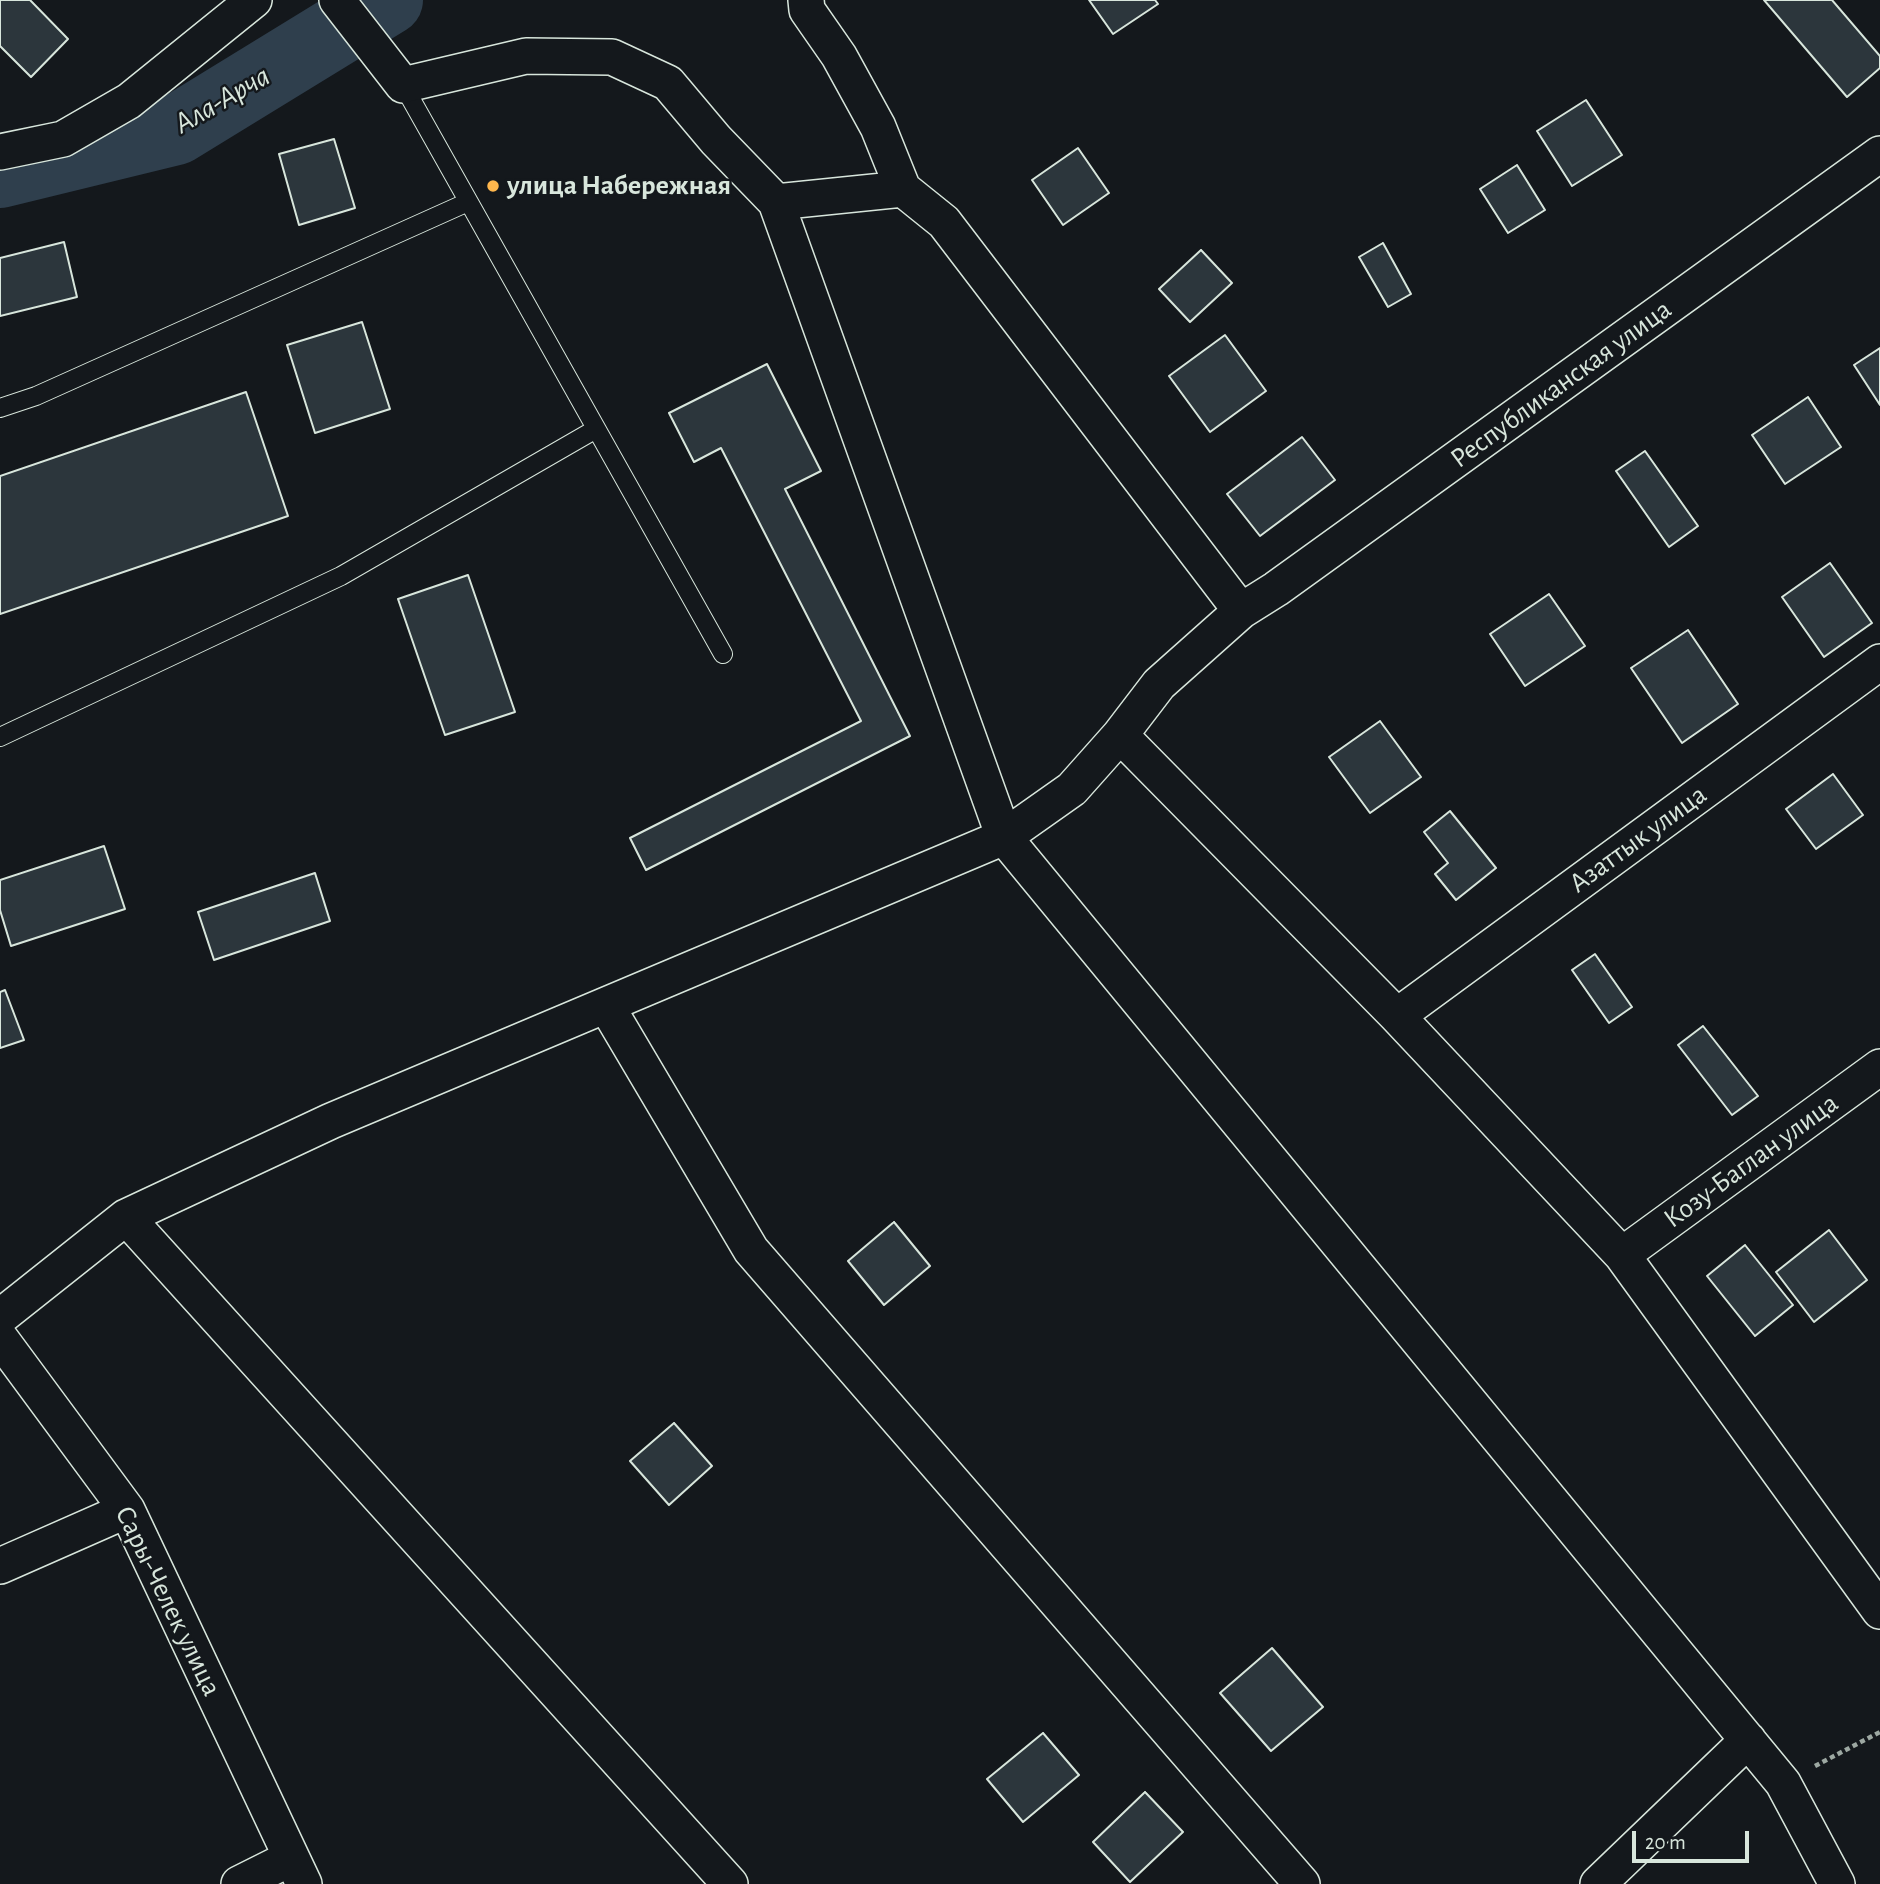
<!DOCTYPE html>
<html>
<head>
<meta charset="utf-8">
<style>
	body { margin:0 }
	#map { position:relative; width:1880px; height:1884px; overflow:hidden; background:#14181c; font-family:"Alegreya Sans",sans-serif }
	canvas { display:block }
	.scale { position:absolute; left:1632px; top:1831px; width:117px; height:32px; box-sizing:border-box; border:4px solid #d8e6dc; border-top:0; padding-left:9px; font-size:21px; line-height:24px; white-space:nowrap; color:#d8e6dc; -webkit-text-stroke:5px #14181c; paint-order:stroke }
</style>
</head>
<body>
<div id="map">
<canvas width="1880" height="1884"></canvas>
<div class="scale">20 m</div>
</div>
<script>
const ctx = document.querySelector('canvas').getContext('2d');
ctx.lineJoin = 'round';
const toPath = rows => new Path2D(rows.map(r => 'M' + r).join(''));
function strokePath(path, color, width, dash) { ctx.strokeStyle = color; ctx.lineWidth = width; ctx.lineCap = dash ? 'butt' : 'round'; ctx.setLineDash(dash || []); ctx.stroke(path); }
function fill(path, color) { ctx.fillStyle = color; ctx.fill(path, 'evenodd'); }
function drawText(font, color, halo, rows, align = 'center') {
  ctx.font = font + ' "Alegreya Sans",sans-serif'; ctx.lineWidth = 5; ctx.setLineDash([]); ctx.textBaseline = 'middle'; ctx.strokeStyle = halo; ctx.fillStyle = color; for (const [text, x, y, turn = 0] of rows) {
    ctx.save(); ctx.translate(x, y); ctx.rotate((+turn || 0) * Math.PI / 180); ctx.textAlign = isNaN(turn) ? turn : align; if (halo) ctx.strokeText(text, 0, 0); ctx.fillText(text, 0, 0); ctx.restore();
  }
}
strokePath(toPath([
	[0,173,176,130,388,0]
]), '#2f3f4d', 70);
const building = toPath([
	[0,0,30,0,68,39,31,77,0,46,0,0],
	[1089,0,1155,0,1158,4,1113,34,1089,0],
	[1764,0,1832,0,1880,56,1880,68,1847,97,1764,0],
	[1586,100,1622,155,1572,186,1537,131,1586,100],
	[334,139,355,208,299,225,279,154,334,139],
	[1078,148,1109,193,1063,225,1032,180,1078,148],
	[1517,165,1545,210,1508,233,1480,189,1517,165],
	[64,242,77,297,0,316,0,258,64,242],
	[1383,243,1411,294,1388,307,1359,257,1383,243],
	[1201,250,1232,283,1190,322,1159,289,1201,250],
	[362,322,390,409,315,433,287,345,362,322],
	[1225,335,1266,391,1210,432,1169,376,1225,335],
	[1880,348,1880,405,1854,365,1880,348],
	[767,364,821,471,785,489,910,736,646,870,630,838,861,721,721,448,694,462,669,413,767,364],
	[246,392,288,516,0,614,0,476,246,392],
	[1808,397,1841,447,1785,484,1752,435,1808,397],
	[1302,437,1335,480,1260,536,1227,494,1302,437],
	[1645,451,1698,526,1669,547,1616,471,1645,451],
	[1830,563,1872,623,1824,657,1782,597,1830,563],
	[468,575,515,712,445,735,398,599,468,575],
	[1549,594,1585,646,1525,686,1490,634,1549,594],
	[1688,630,1738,704,1682,743,1631,668,1688,630],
	[1380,721,1421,777,1370,813,1329,757,1380,721],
	[1833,774,1863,815,1816,849,1786,809,1833,774],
	[1450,811,1496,868,1456,900,1435,874,1448,863,1424,832,1450,811],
	[104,846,125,909,11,946,0,910,0,880,104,846],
	[315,873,330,921,214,960,198,912,315,873],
	[1595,954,1632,1007,1609,1023,1572,970,1595,954],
	[5,990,24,1040,0,1048,0,992,5,990],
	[1703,1026,1758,1096,1732,1115,1678,1045,1703,1026],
	[894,1222,930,1266,884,1305,848,1261,894,1222],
	[1829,1230,1867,1280,1814,1322,1776,1272,1829,1230],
	[1745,1245,1793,1305,1755,1336,1707,1276,1745,1245],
	[674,1423,712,1466,669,1505,630,1461,674,1423],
	[1272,1648,1323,1707,1271,1751,1220,1693,1272,1648],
	[1043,1733,1079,1775,1023,1822,987,1779,1043,1733],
	[1145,1792,1183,1832,1130,1882,1093,1842,1145,1792]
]);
fill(building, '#2c363c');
strokePath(building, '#d8e6dc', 2);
const service = toPath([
	[403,85,723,654],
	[0,408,36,396,468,202],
	[0,737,341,576,596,429]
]);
const minor = toPath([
	[337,0,403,85,526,56,612,57,668,83,716,140,776,202,903,189,944,222,1241,611,1159,684,1120,735,1397,1016,1622,1255,1880,1611],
	[806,0,807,10,839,56,878,127,903,189],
	[0,152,63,139,129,101,254,0],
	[776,202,1004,837,1783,1783,1837,1884],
	[1241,611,1276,589,1880,154],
	[606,1005,751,1250,1302,1884],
	[1397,1016,1880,662],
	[126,1217,730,1884],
	[1622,1255,1880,1067],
	[0,1317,126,1217,331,1121,1004,837,1072,789,1120,735],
	[0,1338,127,1510,304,1884],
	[0,1566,127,1510],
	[239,1884,291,1858],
	[1598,1884,1748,1740]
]);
strokePath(service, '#d8e6dc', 20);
strokePath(minor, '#d8e6dc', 38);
strokePath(toPath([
	[1815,1766,1880,1732]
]), '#9da8a2', 4.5, [5, 3.5]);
strokePath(service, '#14181c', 18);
strokePath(minor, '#14181c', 35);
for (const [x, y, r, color] of [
	[493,186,7,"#ffb74d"]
]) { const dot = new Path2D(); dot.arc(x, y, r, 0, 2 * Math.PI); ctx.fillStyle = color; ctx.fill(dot); strokePath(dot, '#14181c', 2.5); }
drawText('bold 28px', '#d8e6dc', '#14181c', [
	["улица Набережная",507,186]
], 'left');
drawText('28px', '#d8e6dc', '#14181c', [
	["Республиканская улица",1561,384,-36],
	["Азаттык улица",1638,839,-36],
	["Козу-Баглан улица",1751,1161,-36],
	["Сары-Челек улица",168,1601,64]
]);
drawText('italic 30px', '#d8e6dc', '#14181c', [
	["Ала-Арча",222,100,-30]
]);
</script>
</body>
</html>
